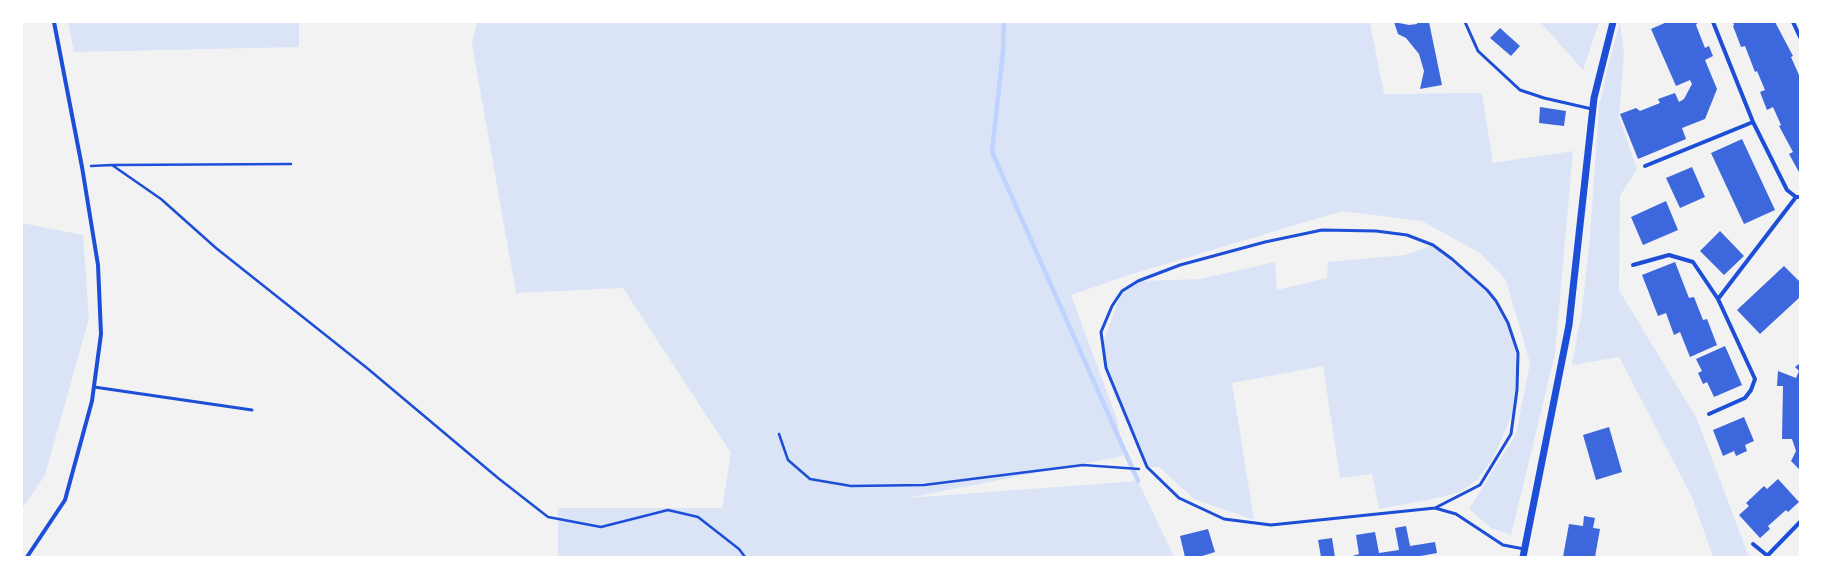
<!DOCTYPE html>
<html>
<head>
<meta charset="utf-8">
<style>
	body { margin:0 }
	#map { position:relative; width:1822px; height:579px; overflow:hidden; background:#f2f2f2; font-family:"Varela Round",sans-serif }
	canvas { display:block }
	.frame { position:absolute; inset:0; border:23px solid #fff; pointer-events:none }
</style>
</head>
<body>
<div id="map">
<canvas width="1822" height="579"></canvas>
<div class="frame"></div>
</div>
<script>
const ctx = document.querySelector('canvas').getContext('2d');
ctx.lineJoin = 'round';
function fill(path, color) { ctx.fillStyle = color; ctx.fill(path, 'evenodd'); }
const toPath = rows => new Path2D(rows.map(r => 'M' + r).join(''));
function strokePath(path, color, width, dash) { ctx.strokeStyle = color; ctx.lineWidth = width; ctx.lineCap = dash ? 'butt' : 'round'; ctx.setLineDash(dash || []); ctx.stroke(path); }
fill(toPath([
	[68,22,299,22,299,47,74,52],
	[477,22,1370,22,1384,94,1482,93,1493,163,1573,151,1555,354,1511,535,1491,528,1469,509,1516,434,1530,363,1506,280,1480,253,1422,221,1342,211,1129,275,1071,295,1117,419,1123,456,907,498,1138,481,1174,557,558,557,558,508,722,508,731,453,623,288,516,293,472,44],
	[1540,22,1599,22,1583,70],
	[1620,22,1624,53,1619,117,1637,169,1620,196,1619,290,1697,419,1749,557,1713,557,1692,497,1619,357,1572,365,1582,310,1590,236,1599,107,1607,70],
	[22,223,83,235,89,318,45,475,22,509],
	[1433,245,1452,259,1485,291,1494,302,1512,334,1518,370,1514,409,1494,457,1477,480,1460,492,1442,497,1379,509,1372,474,1340,478,1323,366,1232,383,1254,520,1194,499,1159,467,1147,467,1106,368,1102,345,1122,291,1138,281,1200,279,1275,262,1277,290,1327,278,1328,262,1405,255]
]), '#dbe4f7');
strokePath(toPath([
	[1004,22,1003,51,992,152,1138,481]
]), '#bfd3fe', 4.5);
fill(toPath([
	[1394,22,1409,25,1417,24,1417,22,1429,22,1442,85,1420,89,1424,71,1419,54,1406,38,1398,34],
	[1667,22,1698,22,1696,25,1705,48,1709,46,1713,56,1705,60,1717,89,1705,119,1682,128,1686,139,1638,159,1620,114,1636,108,1640,111,1660,103,1658,99,1675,93,1679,102,1684,99,1692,84,1690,80,1676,86,1651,29],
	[1733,22,1775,22,1793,56,1791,57,1799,75,1800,74,1800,174,1789,154,1793,152,1779,126,1781,125,1773,107,1767,110,1760,92,1765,90,1757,71,1755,72,1745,46,1741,47,1733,26,1734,25],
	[1500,28,1520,46,1511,56,1490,38],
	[1540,107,1566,111,1564,126,1539,123],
	[1742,139,1775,210,1744,224,1711,153],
	[1692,167,1705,197,1680,208,1666,178],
	[1666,201,1678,230,1643,245,1631,217],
	[1720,231,1744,256,1724,275,1700,251],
	[1675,262,1689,298,1694,297,1703,320,1707,319,1717,345,1690,357,1680,332,1674,335,1666,313,1658,316,1642,275],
	[1784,266,1800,282,1800,297,1760,334,1737,310],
	[1725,346,1742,385,1714,397,1707,382,1703,384,1698,373,1702,371,1696,359],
	[1800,363,1800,470,1791,461,1796,451,1792,439,1782,439,1783,386,1777,386,1778,371,1796,378,1799,371,1795,367],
	[1744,417,1754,441,1745,445,1747,451,1736,456,1734,451,1723,456,1713,430],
	[1609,427,1622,472,1596,480,1583,435],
	[1778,479,1799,502,1788,512,1786,510,1768,526,1770,529,1760,538,1739,515,1749,506,1746,503,1764,486,1767,489],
	[1584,516,1595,518,1593,528,1600,529,1595,557,1563,557,1569,524,1583,526],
	[1406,526,1410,546,1435,542,1437,553,1415,557,1349,557,1359,554,1356,535,1375,532,1379,553,1399,550,1395,528],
	[1208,529,1215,552,1199,557,1185,557,1180,536],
	[1332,538,1335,557,1321,557,1318,540]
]), '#3d67dc');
strokePath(toPath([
	[113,165,291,164],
	[91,166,112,165,161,199,216,248,367,368,498,478,548,517,601,527,668,510,698,517,739,549,745,557],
	[779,434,788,460,810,479,851,486,924,485,1083,465,1139,469]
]), '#1d4ed8', 2.5);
strokePath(toPath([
	[1465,22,1478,51,1520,90,1544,98,1592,109],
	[94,387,252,410],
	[1435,508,1480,485,1511,434,1517,390,1518,353,1508,323,1496,301,1487,290,1452,259,1433,245,1407,235,1376,231,1322,230,1265,242,1180,265,1138,281,1122,291,1112,306,1101,332,1106,368,1147,467,1179,498,1224,519,1271,525,1435,508,1456,514,1503,545,1524,549]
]), '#1d4ed8', 3);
strokePath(toPath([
	[1713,22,1753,122,1787,190,1796,197,1800,197],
	[1793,22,1800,37],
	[1645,166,1753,122],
	[1633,265,1669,255,1693,262,1718,299,1755,379,1751,390,1745,398,1709,414],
	[1718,299,1796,197],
	[1753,544,1769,557],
	[1768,555,1800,522],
	[27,557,65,500,92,401,101,334,98,265,82,167,54,22]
]), '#1d4ed8', 4);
strokePath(toPath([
	[1523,557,1569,325,1594,98,1613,22]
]), '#1d4ed8', 7);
</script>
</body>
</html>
